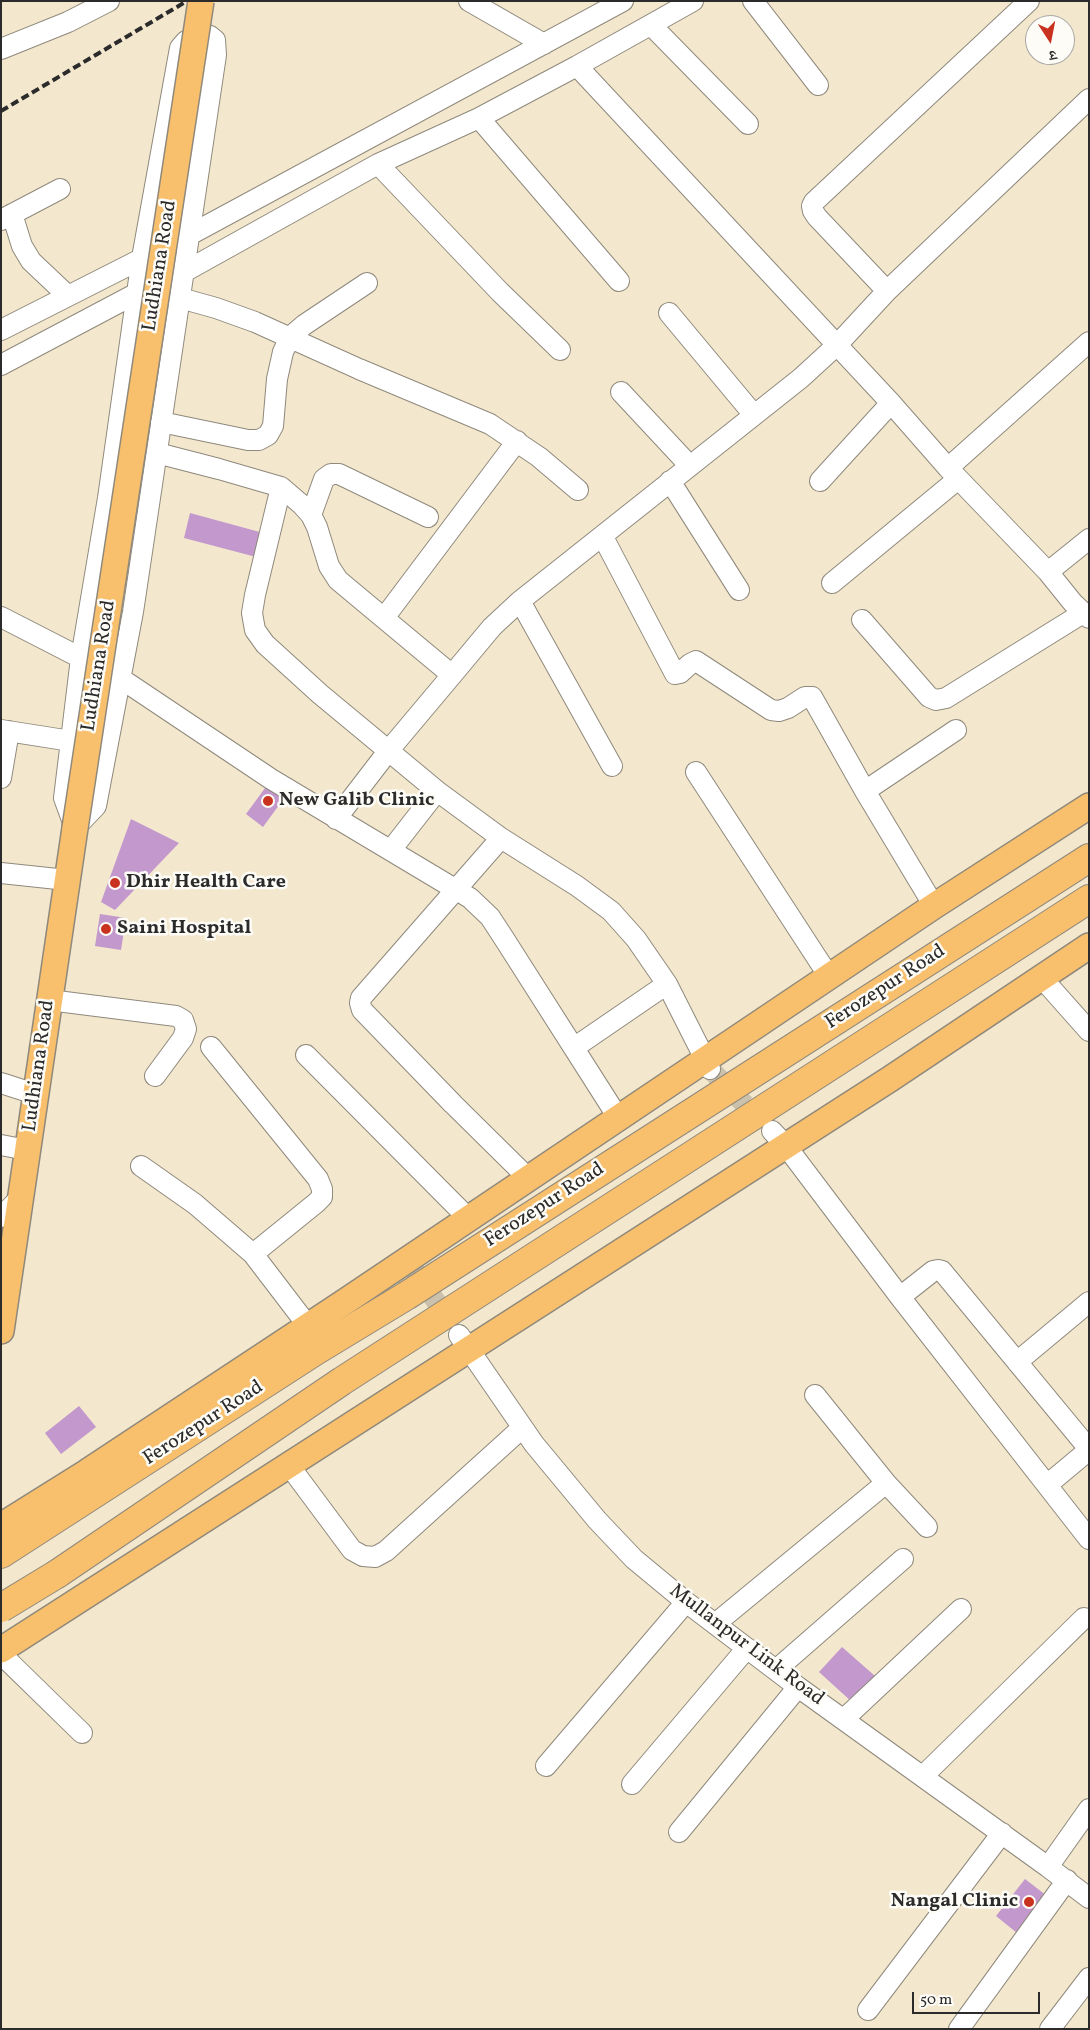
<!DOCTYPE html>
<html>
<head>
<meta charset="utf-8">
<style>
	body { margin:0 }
	#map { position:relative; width:1090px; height:2030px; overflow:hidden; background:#f3e7ce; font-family:Vollkorn,"Noto Serif Devanagari",serif }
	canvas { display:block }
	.frame { position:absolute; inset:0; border:2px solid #2b2b2b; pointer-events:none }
	.north { position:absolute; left:1025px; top:15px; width:50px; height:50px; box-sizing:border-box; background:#fdfcf7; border:1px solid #a9a8a5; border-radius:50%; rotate:169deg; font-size:14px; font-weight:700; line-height:20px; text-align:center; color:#2b2b2b }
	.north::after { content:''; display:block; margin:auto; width:18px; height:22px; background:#c8321e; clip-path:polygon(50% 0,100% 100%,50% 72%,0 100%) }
	.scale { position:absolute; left:912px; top:1992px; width:128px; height:22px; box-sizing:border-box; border:2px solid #2b2b2b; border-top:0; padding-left:6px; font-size:15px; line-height:18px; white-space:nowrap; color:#2b2b2b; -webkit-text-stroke:4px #fdfcf7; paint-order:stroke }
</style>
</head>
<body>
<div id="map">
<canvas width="1090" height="2030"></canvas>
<div class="frame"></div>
<div class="north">उ</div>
<div class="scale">50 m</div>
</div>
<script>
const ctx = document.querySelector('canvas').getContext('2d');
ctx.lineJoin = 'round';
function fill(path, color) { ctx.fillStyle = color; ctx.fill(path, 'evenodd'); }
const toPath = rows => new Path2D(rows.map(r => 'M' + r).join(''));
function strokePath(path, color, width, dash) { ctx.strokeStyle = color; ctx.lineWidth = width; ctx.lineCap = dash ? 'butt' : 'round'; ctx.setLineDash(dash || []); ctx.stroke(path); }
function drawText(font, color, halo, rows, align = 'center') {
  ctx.font = font + ' Vollkorn,serif'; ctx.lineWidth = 5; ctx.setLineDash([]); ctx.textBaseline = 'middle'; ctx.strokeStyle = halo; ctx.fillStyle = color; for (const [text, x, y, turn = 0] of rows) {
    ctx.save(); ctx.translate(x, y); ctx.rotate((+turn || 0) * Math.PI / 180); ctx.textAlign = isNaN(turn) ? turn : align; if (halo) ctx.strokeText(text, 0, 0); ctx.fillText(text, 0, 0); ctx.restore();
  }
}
fill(toPath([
	[190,513,267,534,260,558,184,538],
	[268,784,285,797,263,827,246,814],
	[131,819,179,843,115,910,101,902],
	[100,914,126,918,121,950,95,946],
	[79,1406,96,1427,61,1454,45,1433],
	[842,1647,875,1676,852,1702,819,1672],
	[1025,1879,1051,1899,1022,1937,996,1916]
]), '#c298cd');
strokePath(toPath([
	[710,1069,763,1123],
	[414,1270,453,1326]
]), '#cbc1ad', 20, [20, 10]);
const minor = toPath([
	[469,1,544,44],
	[753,1,818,85],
	[651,25,748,124],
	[204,34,210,36,215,40,216,55,133,612,96,806,75,828,64,798,81,658,108,498,142,258,180,48,186,41,204,34],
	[1,49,68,22,109,1],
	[577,66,693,1],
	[479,118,619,281],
	[378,164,500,292,560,350],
	[12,214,22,246,31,261,68,296],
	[1,220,60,189],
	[182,239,623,1],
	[184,272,378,164,479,118,577,66,891,403,948,468,1048,572,1073,603,1089,618],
	[887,291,817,217,813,211,812,206,814,202,1029,1],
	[180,298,216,308,255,322,359,369,490,424,539,457,578,490],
	[669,313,754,415],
	[1,330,151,254],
	[1,365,137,293],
	[621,392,689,465],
	[161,422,248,440,259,440,268,435,273,426,277,379,283,352,290,337,304,325,367,283],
	[157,453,219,469,281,487,255,595,252,613,255,630,265,644,320,694,437,791,501,838,577,886,611,911,636,939,667,984,710,1069],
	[948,468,1089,342],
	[670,481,739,590],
	[820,481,891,403],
	[281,487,302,505,311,515,317,527,329,566,338,580,452,675,492,627,520,601,801,378,837,345,887,291,1089,99],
	[311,515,324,479,331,474,339,474,428,517],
	[603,537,675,674,680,673,690,664,696,661,771,710,779,711,788,708,805,697,812,697,865,791,934,906],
	[1048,572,1089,539],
	[832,583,958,479],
	[520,601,612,766],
	[1,617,81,658],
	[384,618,517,441],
	[862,620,929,697,936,700,946,698,1083,613],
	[120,678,271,779,470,898,490,917,505,940,619,1119],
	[1,730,71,741],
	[696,772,830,978],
	[1,778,9,731],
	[865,791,956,730],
	[336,819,389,750,452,675],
	[501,838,361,998,360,1003,362,1010,453,1104,529,1179],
	[391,850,437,791],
	[1,873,67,880],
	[1041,977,1089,1031],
	[49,1000,176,1016,183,1020,186,1029,183,1038,155,1076],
	[211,1047,318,1179,322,1189,322,1197,316,1203,253,1254],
	[575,1047,667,984],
	[306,1055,469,1219],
	[1,1083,35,1094],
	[772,1131,786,1146,900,1297,1089,1539],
	[1,1145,27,1150],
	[141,1166,195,1204,253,1254,308,1326],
	[1,1217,20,1198],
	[900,1297,933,1271,938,1270,942,1271,1089,1449],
	[459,1335,534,1444,597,1520,634,1559,686,1602,798,1687,1048,1867,1089,1898],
	[1017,1362,1089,1302],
	[815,1395,886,1483],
	[288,1464,352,1550,363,1556,375,1557,386,1551,522,1428],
	[1047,1485,1089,1450],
	[715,1624,886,1483,927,1527],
	[1,1654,82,1733],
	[777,1669,903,1559],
	[844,1719,961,1609],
	[546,1766,686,1602],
	[923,1776,1084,1618],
	[632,1784,747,1648],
	[679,1832,798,1687],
	[1048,1867,1089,1809],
	[868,2010,1002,1833],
	[959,2029,1067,1880],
	[1050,2029,1089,1978]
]);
const major = toPath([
	[1,1331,75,828],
	[1,1526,87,1472,343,1303,934,906,1089,806],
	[1,1650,890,1079,1089,946]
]);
const highway = toPath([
	[1,1554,317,1350,406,1296,1089,858],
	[57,1574,342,1381,1089,899]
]);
strokePath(minor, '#8f897c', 22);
strokePath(major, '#8f897c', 28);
strokePath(highway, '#8f897c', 30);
strokePath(minor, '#fff', 20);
strokePath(major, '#f8bf6c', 25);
strokePath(highway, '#f8bf6c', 28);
strokePath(toPath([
	[1,111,187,1]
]), '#2b2b2b', 4, [8, 4]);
const majorBridge = toPath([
	[75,828,201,1]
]);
const highwayBridge = toPath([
	[1,1608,57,1574]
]);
strokePath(majorBridge, '#8f897c', 28, []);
strokePath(highwayBridge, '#8f897c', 30, []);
strokePath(majorBridge, '#f8bf6c', 25);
strokePath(highwayBridge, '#f8bf6c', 28);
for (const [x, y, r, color] of [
	[268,801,6,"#c8321e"],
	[115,883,6,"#c8321e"],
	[106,929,6,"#c8321e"],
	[1029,1902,6,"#c8321e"]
]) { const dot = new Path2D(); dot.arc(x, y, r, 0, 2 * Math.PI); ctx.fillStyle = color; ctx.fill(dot); strokePath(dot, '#fdfcf7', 2); }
drawText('20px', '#2b2b2b', '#fdfcf7', [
	["Ludhiana Road",161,266,-81],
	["Ludhiana Road",100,666,-81],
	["Ferozepur Road",886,988,-33],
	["Ludhiana Road",40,1066,-82],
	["Ferozepur Road",545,1206,-33],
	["Ferozepur Road",204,1424,-33],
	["Mullanpur Link Road",746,1646,37]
]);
drawText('bold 20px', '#2b2b2b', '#fdfcf7', [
	["New Galib Clinic",279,801],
	["Dhir Health Care",126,883],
	["Saini Hospital",117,929],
	["Nangal Clinic",1018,1902,"right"]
], 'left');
</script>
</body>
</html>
